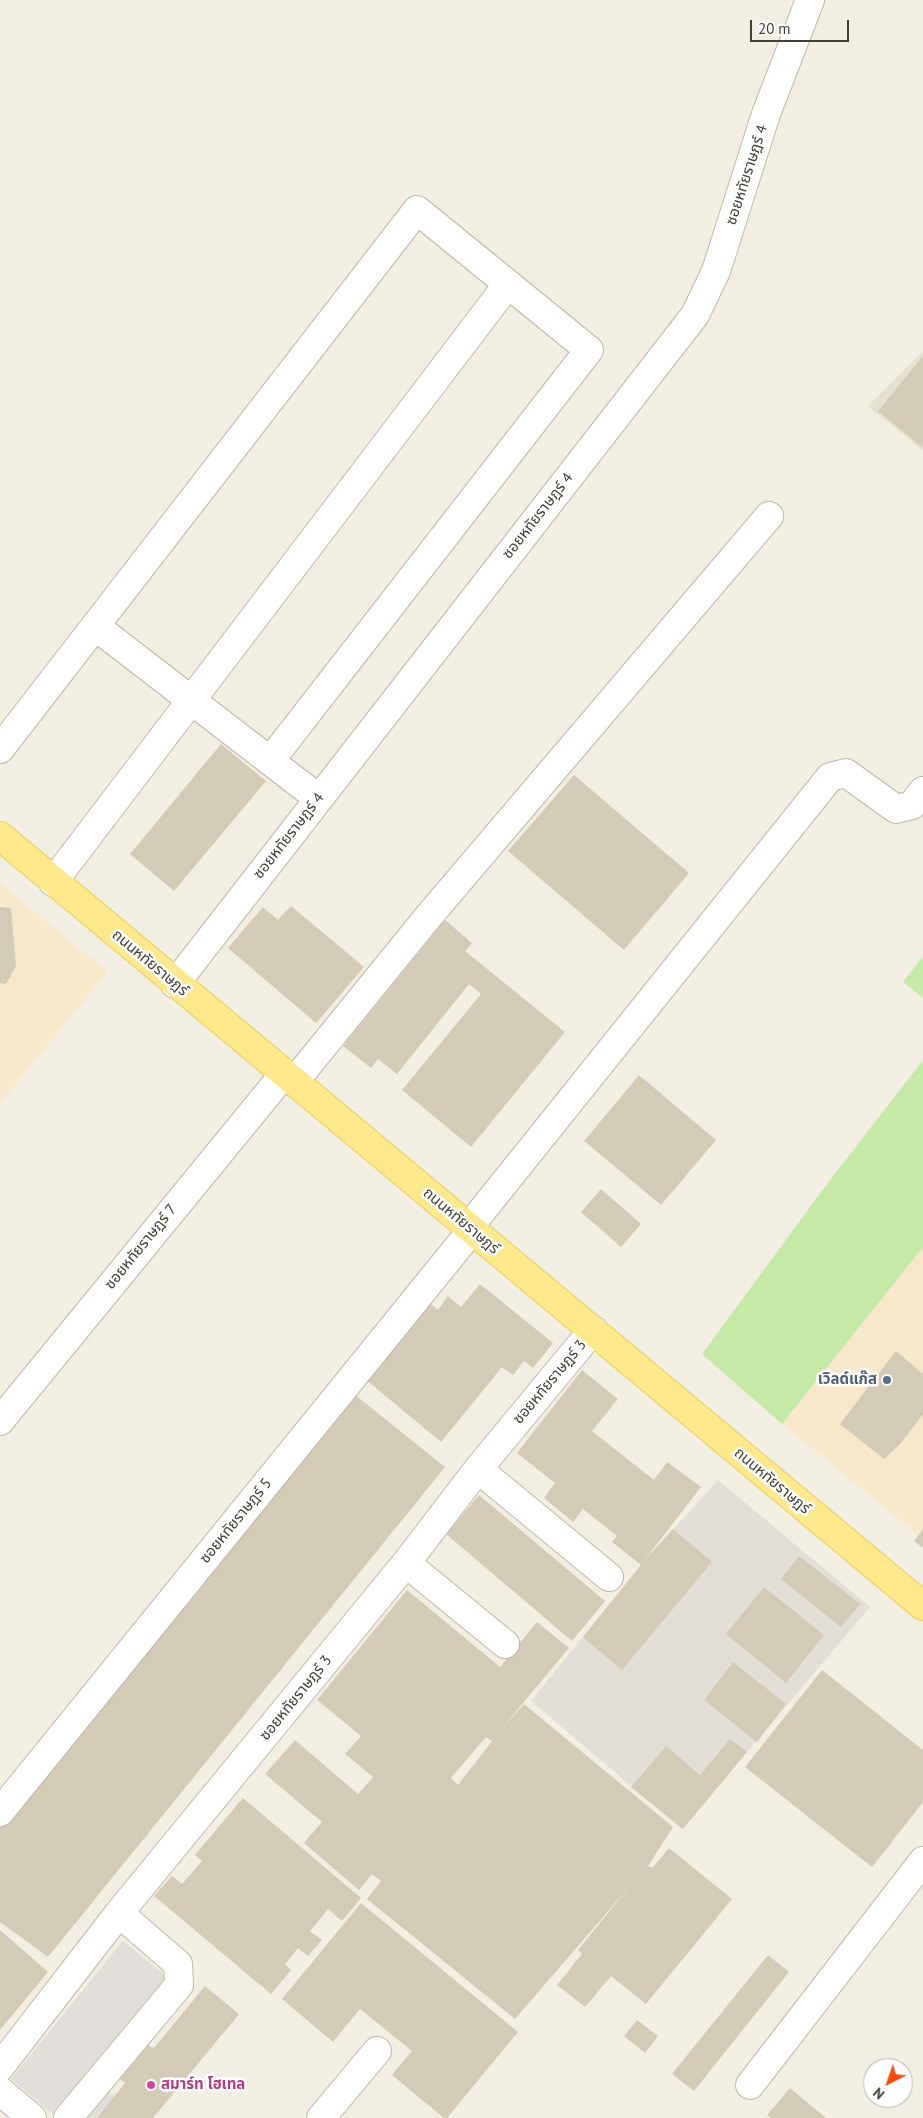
<!DOCTYPE html>
<html>
<head>
<meta charset="utf-8">
<style>
	body { margin:0 }
	#map { position:relative; width:923px; height:2118px; overflow:hidden; background:#f2eee1; font-family:"PT Sans",sans-serif }
	canvas { display:block }
	.north { position:absolute; left:863px; top:2058px; width:50px; height:50px; box-sizing:border-box; background:#fff; border:1px solid #b4b2ad; border-radius:50%; rotate:221deg; font-size:14px; font-weight:700; line-height:20px; text-align:center; color:#433e32 }
	.north::after { content:''; display:block; margin:auto; width:18px; height:22px; background:#ff470b; clip-path:polygon(50% 0,100% 100%,50% 72%,0 100%) }
	.scale { position:absolute; left:750px; top:20px; width:99px; height:22px; box-sizing:border-box; border:2px solid #433e32; border-top:0; padding-left:6px; font-size:15px; line-height:18px; white-space:nowrap; color:#433e32; -webkit-text-stroke:4px #fff; paint-order:stroke }
</style>
</head>
<body>
<div id="map">
<canvas width="923" height="2118"></canvas>
<div class="north">N</div>
<div class="scale">20 m</div>
</div>
<script>
const ctx = document.querySelector('canvas').getContext('2d');
ctx.lineJoin = 'round';
function fill(path, color) { ctx.fillStyle = color; ctx.fill(path, 'evenodd'); }
const toPath = rows => new Path2D(rows.map(r => 'M' + r).join(''));
function strokePath(path, color, width, dash) { ctx.strokeStyle = color; ctx.lineWidth = width; ctx.lineCap = dash ? 'butt' : 'round'; ctx.setLineDash(dash || []); ctx.stroke(path); }
function drawText(font, color, halo, rows, align = 'center') {
  ctx.font = font + ' "PT Sans","Noto Sans Thai",sans-serif'; ctx.lineWidth = 5; ctx.setLineDash([]); ctx.textBaseline = 'middle'; ctx.strokeStyle = halo; ctx.fillStyle = color; for (const [text, x, y, turn = 0] of rows) {
    ctx.save(); ctx.translate(x, y); ctx.rotate((+turn || 0) * Math.PI / 180); ctx.textAlign = isNaN(turn) ? turn : align; if (halo) ctx.strokeText(text, 0, 0); ctx.fillText(text, 0, 0); ctx.restore();
  }
}
fill(toPath([
	[923,351,923,451,868,406]
]), '#e6e1cf');
fill(toPath([
	[0,883,108,972,0,1103],
	[923,1247,923,1539,782,1424]
]), '#f7e8c9');
fill(toPath([
	[718,1480,870,1607,682,1829,531,1701,641,1565]
]), '#e3dfd7');
fill(toPath([
	[923,956,923,998,903,982],
	[923,1060,923,1247,782,1424,702,1354,827,1184]
]), '#c5eaa6');
fill(toPath([
	[123,1941,168,1978,55,2116,11,2079],
	[103,2086,115,2097,97,2118,76,2118]
]), '#e2dfda');
fill(toPath([
	[923,356,923,448,878,411],
	[221,744,266,781,174,891,130,854],
	[574,775,689,873,624,950,508,851],
	[291,906,364,967,316,1023,228,948,263,907,278,920],
	[0,907,11,908,16,966,6,984,0,983],
	[445,920,472,943,465,951,565,1032,471,1147,402,1090,481,994,469,984,397,1074,378,1059,371,1068,343,1046],
	[639,1075,716,1140,661,1205,584,1141],
	[601,1189,641,1224,621,1247,581,1212],
	[480,1284,553,1343,533,1368,524,1361,513,1375,502,1367,441,1442,359,1374,422,1297,438,1310,448,1296,461,1307],
	[896,1351,923,1374,923,1414,901,1443,884,1459,840,1424],
	[582,1370,618,1399,592,1431,654,1480,667,1462,701,1487,644,1561,673,1529,712,1562,622,1670,583,1637,641,1565,612,1542,617,1536,583,1509,573,1522,544,1498,555,1483,517,1453],
	[354,1394,445,1467,48,1957,0,1922,0,1819],
	[479,1495,605,1601,572,1641,446,1534],
	[923,1529,923,1548,914,1541],
	[799,1556,860,1604,841,1627,781,1579],
	[764,1587,824,1635,786,1683,726,1634],
	[407,1590,500,1667,537,1622,569,1648,503,1727,524,1704,673,1827,648,1866,652,1868,669,1848,732,1899,646,2004,611,1976,585,2007,557,1985,582,1954,578,1950,629,1887,515,2019,367,1899,381,1881,372,1874,359,1890,304,1843,322,1822,265,1774,295,1740,358,1794,373,1777,345,1754,361,1736,317,1700],
	[486,1737,492,1741,458,1785,451,1778],
	[733,1662,786,1704,757,1742,704,1700],
	[822,1670,923,1750,923,1802,872,1867,745,1767],
	[730,1739,747,1752,683,1829,631,1787,666,1746,700,1775],
	[243,1798,361,1898,342,1921,328,1909,310,1931,322,1940,308,1956,298,1948,285,1964,291,1970,271,1994,154,1896,172,1876,182,1884,202,1861,195,1855],
	[361,1903,518,2032,447,2118,444,2118,392,2075,412,2051,360,2009,333,2042,282,1999],
	[0,1930,48,1972,0,2030],
	[768,1955,789,1972,694,2091,672,2074],
	[205,1986,239,2014,153,2118,97,2118,125,2083,120,2079,148,2045,154,2048],
	[637,2020,658,2036,645,2053,624,2036],
	[790,2088,826,2118,771,2118,767,2115]
]), '#d3cbb6');
const minor = toPath([
	[95,626,318,798],
	[0,749,417,210,589,350,270,761],
	[53,882,508,284],
	[175,984,695,315,716,271,766,114,810,0],
	[294,1082,428,917,769,516],
	[469,1227,830,777,846,773,896,809,912,805,923,791],
	[0,1421,284,1074],
	[478,1469,609,1577],
	[406,1563,505,1644],
	[0,1812,472,1230],
	[0,2067,119,1913,406,1563,478,1469,593,1330],
	[750,2085,923,1861],
	[0,2091,32,2118],
	[68,2118,179,1985,178,1964,119,1913],
	[321,2118,377,2051]
]);
const major = toPath([
	[0,836,923,1606]
]);
strokePath(minor, '#c0baa6', 30);
strokePath(major, '#ebcd56', 30);
strokePath(minor, '#fff', 28);
strokePath(major, '#ffe98d', 28);
for (const [x, y, r, color] of [
	[887,1380,5,"#5c6f8a"],
	[151,2085,5,"#d1479c"]
]) { const dot = new Path2D(); dot.arc(x, y, r, 0, 2 * Math.PI); ctx.fillStyle = color; ctx.fill(dot); strokePath(dot, '#fff', 2); }
drawText('15px', '#433e32', '#fff', [
	["ซอยหทัยราษฎร์ 4",747,175,-72],
	["ซอยหทัยราษฎร์ 4",538,516,-52],
	["ซอยหทัยราษฎร์ 4",289,836,-52],
	["ถนนหทัยราษฎร์",150,963,40],
	["ถนนหทัยราษฎร์",461,1221,40],
	["ซอยหทัยราษฎร์ 7",141,1247,-51],
	["ซอยหทัยราษฎร์ 3",550,1382,-50],
	["ถนนหทัยราษฎร์",772,1481,40],
	["ซอยหทัยราษฎร์ 5",236,1521,-51],
	["ซอยหทัยราษฎร์ 3",296,1698,-51]
]);
drawText('bold 15px', '#4e5e75', '#fff', [
	["เวิลด์แก๊ส",877,1380]
], 'right');
drawText('bold 15px', '#b23c85', '#fff', [
	["สมาร์ท โฮเทล",161,2085]
], 'left');
</script>
</body>
</html>
